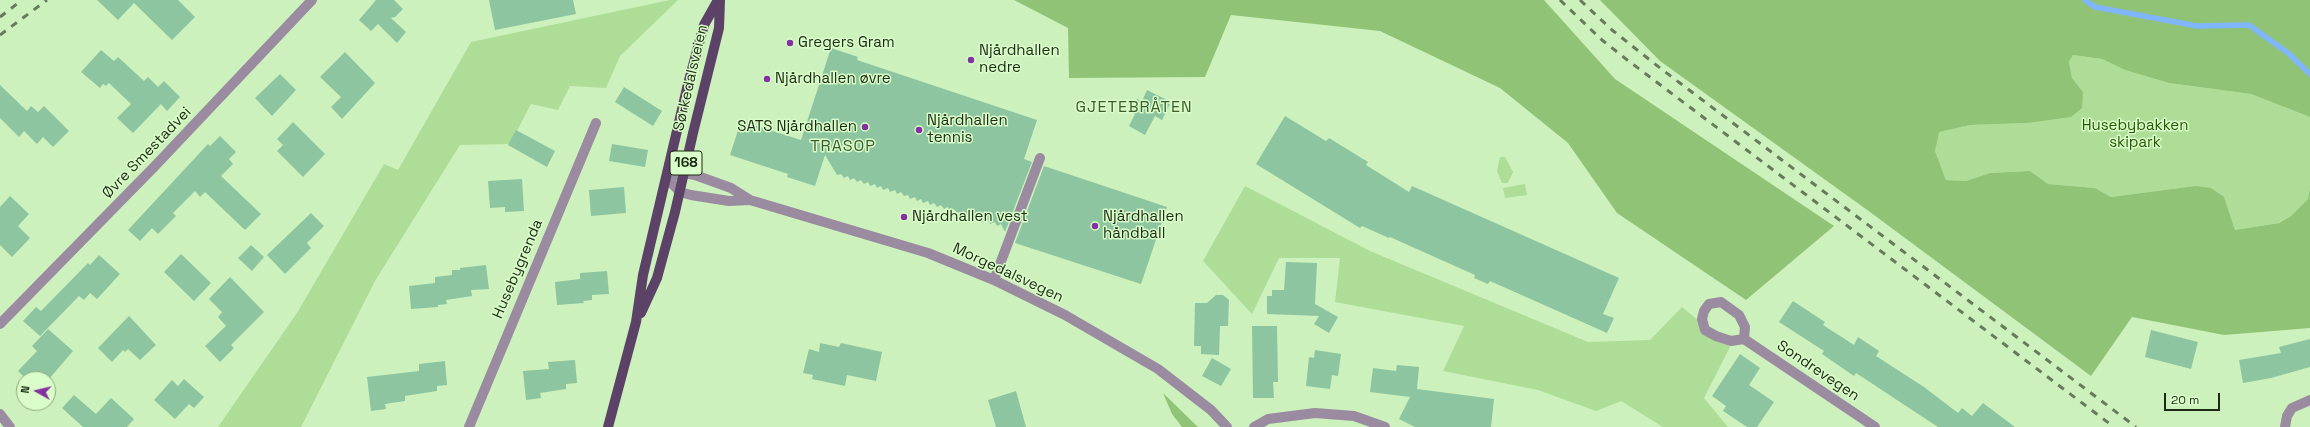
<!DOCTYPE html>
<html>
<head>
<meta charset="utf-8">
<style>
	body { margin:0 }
	#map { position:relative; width:2310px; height:427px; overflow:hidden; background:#cdf1bc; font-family:"Space Grotesk",sans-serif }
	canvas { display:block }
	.north { position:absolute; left:16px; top:371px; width:40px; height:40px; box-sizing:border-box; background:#dafec9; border:1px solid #8ea981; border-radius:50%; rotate:278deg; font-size:11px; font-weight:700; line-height:16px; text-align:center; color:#1c2915 }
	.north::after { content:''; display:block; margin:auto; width:14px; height:18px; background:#8331a0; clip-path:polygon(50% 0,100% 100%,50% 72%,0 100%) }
	.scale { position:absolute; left:2164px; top:393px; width:56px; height:18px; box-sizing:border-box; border:2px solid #1c2915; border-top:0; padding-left:5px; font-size:12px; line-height:14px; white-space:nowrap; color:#1c2915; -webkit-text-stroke:3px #dafec9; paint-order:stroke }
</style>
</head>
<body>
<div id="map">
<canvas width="2310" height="427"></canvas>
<div class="north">N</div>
<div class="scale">20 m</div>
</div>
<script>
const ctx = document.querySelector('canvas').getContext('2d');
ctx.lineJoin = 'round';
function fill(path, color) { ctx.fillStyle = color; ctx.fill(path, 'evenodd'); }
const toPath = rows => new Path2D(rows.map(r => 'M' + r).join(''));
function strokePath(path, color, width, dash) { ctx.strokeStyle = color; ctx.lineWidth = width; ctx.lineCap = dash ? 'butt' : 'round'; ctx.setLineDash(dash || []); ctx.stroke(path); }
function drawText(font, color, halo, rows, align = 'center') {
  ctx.font = font + ' "Space Grotesk",sans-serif'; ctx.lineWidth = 3; ctx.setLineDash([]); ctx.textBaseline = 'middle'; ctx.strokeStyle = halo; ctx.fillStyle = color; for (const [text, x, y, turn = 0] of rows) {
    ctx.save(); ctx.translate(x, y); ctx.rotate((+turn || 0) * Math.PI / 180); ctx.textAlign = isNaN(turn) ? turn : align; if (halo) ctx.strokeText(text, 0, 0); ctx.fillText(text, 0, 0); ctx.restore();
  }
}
fill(toPath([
	[670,0,678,0,620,56,606,88,570,86,558,110,531,104,510,144,460,145,375,281,301,427,218,427,297,313,384,164,398,170,471,42],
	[2073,55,2102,59,2125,70,2169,83,2251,94,2310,117,2310,188,2308,199,2291,216,2278,223,2235,230,2224,198,2195,186,2111,197,2095,188,2048,184,2030,171,1990,173,1966,181,1946,180,1935,151,1938,132,1970,125,2027,123,2083,92,2072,78,2069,62],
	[1500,157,1505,157,1513,172,1508,183,1502,183,1497,171],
	[1525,184,1527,195,1505,198,1503,188],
	[1245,186,1370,251,1588,342,1650,340,1682,307,1730,347,1704,398,1728,427,1663,427,1621,401,1596,411,1538,390,1443,371,1464,326,1335,302,1340,258,1279,258,1252,314,1203,261]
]), '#addd96');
fill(toPath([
	[1014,0,1544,0,1615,79,1834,226,1746,300,1617,213,1568,143,1500,88,1380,31,1231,15,1205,77,1069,78,1068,28],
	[1600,0,2310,0,2310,117,2251,94,2169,83,2125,70,2102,59,2073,55,2069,62,2072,78,2083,92,2082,108,2071,117,2027,123,1970,125,1939,132,1935,151,1946,180,1966,181,1990,173,2030,171,2048,184,2095,188,2111,197,2195,186,2211,188,2224,197,2235,230,2279,223,2291,216,2308,199,2310,188,2310,328,2224,335,2132,317,2091,376,1870,212,1660,61],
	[1163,393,1198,427,1182,427,1172,414]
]), '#90c376');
strokePath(toPath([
	[2085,0,2095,7,2197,26,2249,25,2288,53,2310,74]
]), '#80b6fd', 5.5);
fill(toPath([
	[97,0,178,0,195,17,172,40,134,3,118,20],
	[376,0,394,0,403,9,395,17,391,18,406,32,397,43,378,24,371,31,359,20],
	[489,0,573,0,576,14,495,30],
	[831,48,858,57,857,60,1037,120,1024,159,1032,162,1005,232,1001,224,997,226,995,222,990,224,988,220,983,222,981,218,977,219,975,215,970,218,968,213,964,216,961,212,957,213,954,209,950,211,948,207,944,209,941,205,937,207,934,203,930,205,928,201,923,203,921,199,917,201,915,197,910,199,908,195,904,196,901,192,897,194,895,190,890,192,888,188,883,190,881,186,877,188,875,184,870,186,868,182,864,184,861,180,857,182,854,178,850,180,848,176,844,178,841,174,837,175,825,155,815,186,787,177,788,174,730,155,741,121,801,140],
	[101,50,114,61,118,57,144,81,148,77,158,87,164,81,180,97,167,111,161,104,133,133,117,118,131,104,109,83,106,86,103,84,100,88,81,72],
	[345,52,375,83,342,119,331,107,341,97,320,77],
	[280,74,296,90,272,116,255,98],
	[0,85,27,111,31,106,38,112,44,106,69,131,53,147,43,137,37,144,24,131,19,137,0,118],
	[624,87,662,111,653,126,615,102],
	[1147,90,1171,102,1162,120,1155,116,1145,135,1129,126,1135,114,1131,112,1137,99,1142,101],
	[1285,116,1326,141,1329,138,1368,162,1366,165,1409,192,1412,186,1619,278,1603,314,1614,318,1607,333,1490,281,1488,284,1474,278,1475,275,1390,237,1389,238,1362,226,1360,228,1256,164],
	[293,122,325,154,303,177,277,151,283,145,277,139],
	[516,130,555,151,547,167,508,145],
	[220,136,236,152,229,159,233,164,221,176,261,214,245,230,205,192,200,197,195,191,173,213,176,216,158,234,152,228,140,241,128,230,208,144,210,146],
	[612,144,648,150,645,167,609,161],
	[1044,166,1167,207,1141,284,1015,243],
	[522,179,524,211,505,212,505,207,490,208,488,181],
	[624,187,626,213,591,216,589,190],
	[10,196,29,214,18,226,30,238,12,257,0,245,0,207],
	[311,213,324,226,307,243,311,248,285,274,267,255],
	[251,245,264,257,252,271,238,258],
	[181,254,211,283,194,301,164,272],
	[99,255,120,274,97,299,90,293,84,300,79,296,40,336,23,321,36,307,41,311,88,263,90,265],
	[1286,262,1317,263,1315,304,1338,317,1329,333,1314,324,1319,316,1267,314,1267,296,1272,296,1272,290,1284,290],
	[486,265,489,289,471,290,472,296,446,300,447,304,438,305,438,307,411,309,409,286,435,283,435,277,452,275,452,270,460,270,460,268],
	[607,271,609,294,592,295,592,300,583,301,584,303,557,305,555,282,580,279,580,273],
	[230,277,264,312,231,345,234,348,220,362,205,346,226,326,218,317,222,312,209,299],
	[1216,295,1223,295,1229,300,1228,326,1220,326,1219,355,1201,354,1201,346,1194,346,1195,303,1207,303],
	[1793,301,1825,322,1823,325,1854,345,1858,337,1879,351,1876,356,1924,387,1958,413,1962,408,1972,416,1983,403,2015,427,1938,427,1856,373,1854,376,1822,354,1824,351,1779,322],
	[129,316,156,345,140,360,128,349,125,352,123,350,112,362,98,348],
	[1252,326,1277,326,1278,382,1273,382,1274,398,1253,398],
	[48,329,73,351,49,379,26,379,18,371,37,351,32,346],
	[2151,330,2198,342,2191,369,2145,357],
	[2310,339,2310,367,2271,378,2243,383,2239,360,2281,353,2279,347],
	[820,343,839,347,841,343,882,352,876,381,847,375,845,386,812,379,813,375,803,373,809,349,819,352],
	[1315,350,1341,354,1338,376,1332,375,1330,389,1306,386,1309,357,1314,358],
	[1740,354,1760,368,1749,385,1774,402,1757,427,1747,427,1723,411,1726,406,1712,396],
	[1212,358,1231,369,1221,386,1202,376],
	[575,360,577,383,566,384,566,389,540,393,541,398,526,400,523,371,549,369,548,362],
	[445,361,447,385,437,386,437,391,405,396,405,401,385,404,386,409,371,411,367,377,419,371,419,364],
	[1397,365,1419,367,1417,389,1494,399,1491,427,1415,427,1399,419,1410,397,1370,392,1373,368,1396,371],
	[184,379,204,397,194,408,189,404,175,419,154,400,172,380,178,386],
	[1016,391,1026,427,996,427,988,400],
	[74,395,96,414,111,398,134,419,127,427,83,427,62,408]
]), '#8cc5a0');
strokePath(toPath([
	[750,200,729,201,691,195,680,192,667,178,684,173,695,175,731,188,750,200,928,253,994,280,1065,315,1158,369,1211,410,1227,427],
	[994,280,1040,158],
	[0,324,154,167,312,0],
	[1744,339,1745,327,1739,315,1721,302,1709,304,1704,311,1702,319,1705,330,1716,336,1731,341,1744,339,1875,427],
	[0,414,10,427],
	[469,427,596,123],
	[1254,427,1268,419,1315,413,1354,416,1385,427],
	[2285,427,2287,416,2292,408,2310,400]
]), '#9a8ba0', 10);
strokePath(toPath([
	[641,313,657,278,675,212,693,133,719,28,720,0],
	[608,427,636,322,643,275,688,84,704,25,718,0]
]), '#5c4267', 10);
strokePath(toPath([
	[1560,0,1602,40,1626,59,2114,427],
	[1580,0,1612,30,1660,68,2136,427],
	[0,17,22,0],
	[0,35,47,0]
]), '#657b5a', 3, [7, 7]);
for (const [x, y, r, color] of [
	[790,43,4,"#8331a0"],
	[971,60,4,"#8331a0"],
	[767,79,4,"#8331a0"],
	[865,127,4,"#8331a0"],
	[919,130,4,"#8331a0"],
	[904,217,4,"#8331a0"],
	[1095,226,4,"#8331a0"]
]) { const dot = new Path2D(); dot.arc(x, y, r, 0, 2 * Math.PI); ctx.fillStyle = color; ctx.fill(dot); strokePath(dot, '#dafec9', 1.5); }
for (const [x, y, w] of [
	[686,163,32]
]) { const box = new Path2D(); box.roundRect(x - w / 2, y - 12, w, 24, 3); ctx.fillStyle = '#dafec9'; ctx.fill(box); strokePath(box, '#1c2915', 1); }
drawText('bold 14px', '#1c2915', null, [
	["168",686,163]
]);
drawText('15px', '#1c2915', '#dafec9', [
	["Gregers Gram",798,43],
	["Njårdhallen",979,51],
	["nedre",979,68],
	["Njårdhallen øvre",775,79],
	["Njårdhallen",927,121],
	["tennis",927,138],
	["SATS Njårdhallen",857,127,"right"],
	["Njårdhallen vest",912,217],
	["Njårdhallen",1103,217],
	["håndball",1103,234]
], 'left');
drawText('15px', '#1c2915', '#dafec9', [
	["Sørkedalsveien",691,78,-77],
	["Øvre Smestadvei",147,153,-46],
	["Husebygrenda",518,269,-67],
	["Morgedalsvegen",1008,273,25],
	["Sondrevegen",1818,371,34]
]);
drawText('15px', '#295703', '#dafec9', [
	["Husebybakken",2135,126],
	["skipark",2135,143]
]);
ctx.letterSpacing = '1px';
drawText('16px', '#3d5c2e', '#dafec9', [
	["GJETEBRÅTEN",1134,108],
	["TRASOP",843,147]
]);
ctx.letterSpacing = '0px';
</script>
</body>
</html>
